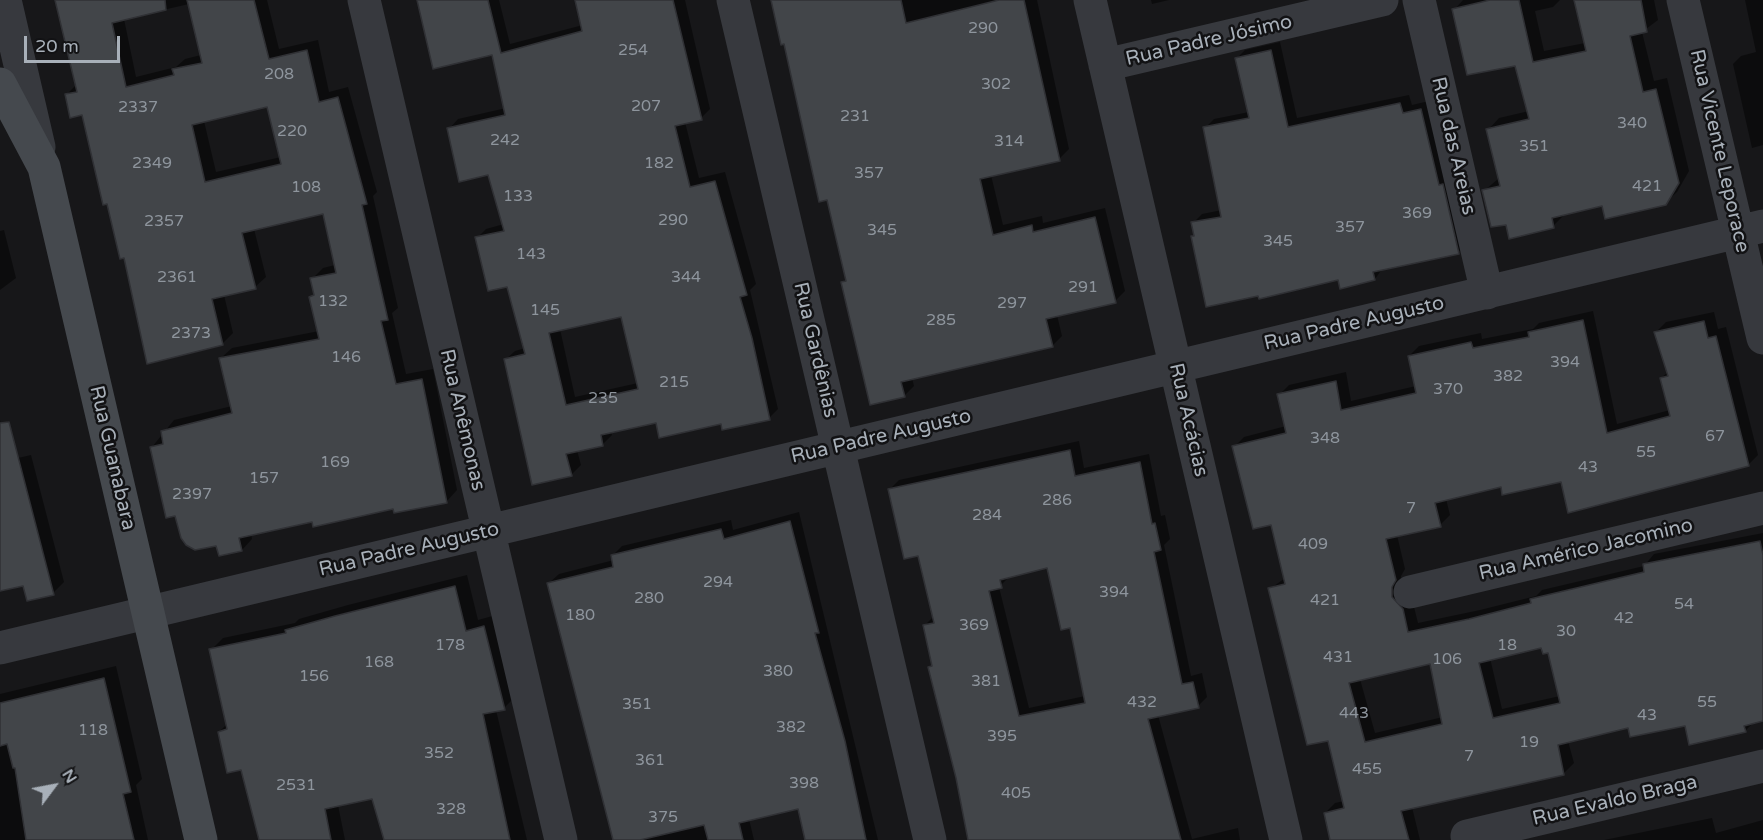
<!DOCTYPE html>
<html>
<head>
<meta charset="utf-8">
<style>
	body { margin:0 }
	#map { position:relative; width:1763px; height:840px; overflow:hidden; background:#171719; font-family:"Varela Round",sans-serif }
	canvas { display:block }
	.north { position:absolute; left:24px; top:756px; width:60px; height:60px; -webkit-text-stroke:4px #121214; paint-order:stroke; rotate:58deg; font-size:16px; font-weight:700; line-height:24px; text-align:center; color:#a8b0b9 }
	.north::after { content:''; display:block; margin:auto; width:21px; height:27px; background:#a8b0b9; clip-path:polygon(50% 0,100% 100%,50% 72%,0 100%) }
	.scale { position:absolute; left:24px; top:36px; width:96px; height:27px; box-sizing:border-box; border:3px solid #a8b0b9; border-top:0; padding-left:8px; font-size:18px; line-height:21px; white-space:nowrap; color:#a8b0b9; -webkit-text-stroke:4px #121214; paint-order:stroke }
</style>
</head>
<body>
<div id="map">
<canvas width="1763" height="840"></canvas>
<div class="north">N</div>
<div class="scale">20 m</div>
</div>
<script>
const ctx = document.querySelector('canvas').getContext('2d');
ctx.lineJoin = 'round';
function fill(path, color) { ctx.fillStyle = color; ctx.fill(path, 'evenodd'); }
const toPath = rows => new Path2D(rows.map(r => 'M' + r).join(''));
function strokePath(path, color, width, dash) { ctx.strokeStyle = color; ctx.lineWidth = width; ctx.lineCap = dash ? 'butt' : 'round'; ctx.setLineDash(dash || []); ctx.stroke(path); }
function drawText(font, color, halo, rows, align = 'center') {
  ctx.font = font + ' "Varela Round",sans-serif'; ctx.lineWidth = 5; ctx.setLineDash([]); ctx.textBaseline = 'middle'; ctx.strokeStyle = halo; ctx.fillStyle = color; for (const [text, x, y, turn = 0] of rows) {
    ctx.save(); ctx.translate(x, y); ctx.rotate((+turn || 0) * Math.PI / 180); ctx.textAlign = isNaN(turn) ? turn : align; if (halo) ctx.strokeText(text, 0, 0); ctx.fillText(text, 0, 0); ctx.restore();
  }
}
fill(toPath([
	[57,0,267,0,279,49,318,40,329,92,348,87,377,192,373,196,398,308,392,313,406,374,433,369,457,490,447,501,395,511,394,507,313,520,251,534,252,539,242,550,218,544,176,514,152,447,174,420,232,406,221,358,232,348,319,331,311,297,315,293,312,279,323,268,335,265,324,213,254,229,266,277,255,287,224,295,233,333,222,344,125,257,84,113,66,95,77,84],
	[189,4,201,55,185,59,176,67,136,77,124,19],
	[268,105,281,157,216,172,204,121],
	[418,0,499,0,510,44,583,25,577,0,685,0,710,109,701,118,685,122,699,178,725,172,756,284,750,290,778,409,769,418,722,422,657,421,611,431,612,435,603,444,577,450,581,465,571,475,505,360,515,351,525,348,508,285,477,238,486,229,504,224,489,173,449,129,458,119,506,108,493,53],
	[622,315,638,383,575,397,560,329],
	[773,0,1037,0,1069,149,1059,159,991,175,1003,225,1042,216,1043,223,1105,208,1125,291,1115,301,1057,315,1062,336,1052,346,912,378,914,386,904,396,843,282,847,278,828,199],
	[1151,0,1169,0,1152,4],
	[1463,0,1560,0,1553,7,1535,11,1544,51,1585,43,1579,0,1654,0,1658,20,1642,32,1654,81,1667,78,1689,171,1677,192,1665,203,1603,205,1564,215,1553,226,1507,223,1484,191,1499,178,1488,130,1499,118,1529,111,1516,65,1454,10],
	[1745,0,1763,0,1763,145,1752,148,1733,64,1741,56,1756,52],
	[1280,42,1297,118,1409,95,1412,105,1429,101,1467,243,1458,252,1383,268,1375,279,1339,279,1193,237,1195,234,1193,223,1202,214,1222,210,1205,128,1214,119,1249,112,1236,59,1245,50],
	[4,230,16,278,0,290,0,231],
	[1593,311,1617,424,1670,410,1661,378,1668,372,1656,332,1666,322,1714,312,1718,329,1726,327,1758,455,1748,465,1502,486,1446,499,1450,515,1440,525,1397,535,1405,569,1401,576,1401,587,1412,599,1418,623,1480,610,1536,596,1542,590,1644,566,1654,554,1763,533,1763,720,1754,722,1745,731,1686,725,1630,726,1568,741,1574,763,1564,773,1412,807,1420,840,1332,840,1325,813,1335,803,1344,801,1329,739,1270,589,1285,578,1272,524,1234,447,1244,437,1286,426,1279,395,1289,385,1346,372,1351,401,1416,386,1409,356,1419,346,1481,333,1482,339,1533,329,1539,323],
	[1542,646,1550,652,1560,696,1502,709,1490,658],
	[1431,663,1443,717,1375,733,1360,679],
	[0,420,8,458,5,461,31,455,64,582,53,593,24,584,0,590],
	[1079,441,1084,468,1149,454,1161,516,1165,515,1170,539,1164,545,1191,676,1202,673,1207,697,1198,706,1158,715,1192,839,1238,828,1240,840,976,840,930,668,933,664,924,626,934,616,919,555,889,490,899,480],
	[1048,567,1071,626,1085,696,1029,708,999,587,1010,576],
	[799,512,878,840,807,840,799,807,749,819,754,840,615,840,549,583,559,574,614,560,612,556,622,546,731,520,733,530],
	[467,575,478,620,496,615,516,696,504,708,496,710,527,840,454,840,374,797,338,805,345,840,260,840,242,768,219,732,227,724,211,650,223,638,295,623,299,619,348,605],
	[116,666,142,779,136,785,148,840,0,840,0,694],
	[1712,818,1716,833,1763,820,1763,840,1604,840]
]), '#0007');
const building = toPath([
	[55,0,165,0,166,10,112,23,126,87,174,75,172,69,202,63,187,0,254,0,269,59,307,50,319,102,338,97,367,204,362,205,388,320,381,321,396,384,422,379,447,503,394,513,393,509,313,527,312,522,239,538,242,551,219,556,216,546,195,550,186,545,181,538,175,516,166,518,150,447,163,444,161,431,232,413,219,358,319,339,309,297,314,295,310,278,336,273,323,214,242,233,256,289,212,299,223,345,147,364,124,258,120,259,107,204,103,205,82,115,70,118,65,94,77,92,55,0],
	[267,107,281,164,205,182,192,125,267,107],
	[417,0,488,0,501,53,582,31,575,0,673,0,702,120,675,126,690,187,715,181,747,295,740,297,752,338,770,420,722,430,721,424,659,438,656,423,601,435,603,446,566,454,572,476,532,485,504,359,525,354,507,287,488,291,475,237,504,231,488,175,459,182,447,128,505,115,492,55,433,69,417,0],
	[621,317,638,389,566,405,549,333,621,317],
	[771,0,901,0,906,23,999,0,1024,0,1060,161,980,179,993,235,1032,225,1033,232,1095,217,1116,303,1046,319,1053,347,901,382,905,397,870,405,841,282,846,281,827,200,819,202,784,44,781,45,771,0],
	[1490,0,1519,0,1533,62,1586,51,1574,0,1641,0,1647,32,1630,36,1643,92,1656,89,1679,183,1666,205,1605,219,1602,206,1552,218,1554,228,1509,239,1506,225,1491,227,1482,190,1500,186,1486,129,1529,119,1515,66,1467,75,1452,9,1490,0],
	[1271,50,1288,127,1400,103,1403,113,1421,109,1439,185,1443,184,1459,254,1373,272,1375,280,1340,289,1338,280,1259,299,1258,296,1206,307,1191,236,1194,236,1191,222,1221,217,1203,127,1249,118,1235,58,1271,50],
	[1583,320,1607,433,1670,416,1660,378,1668,376,1654,332,1704,321,1708,338,1716,336,1749,466,1568,513,1561,482,1502,495,1501,487,1435,503,1441,527,1386,539,1396,580,1392,587,1392,597,1403,609,1408,632,1469,619,1531,603,1530,599,1644,572,1643,564,1760,541,1763,555,1763,721,1744,726,1746,732,1689,745,1685,726,1630,737,1628,728,1558,745,1564,775,1401,811,1409,840,1330,840,1324,813,1344,808,1328,741,1307,745,1268,588,1285,584,1271,525,1253,529,1232,446,1286,433,1277,394,1336,381,1341,410,1416,393,1408,356,1471,342,1473,348,1529,337,1528,332,1583,320],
	[1541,648,1543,654,1548,653,1560,703,1493,718,1479,663,1541,648],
	[1430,664,1442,724,1365,742,1349,683,1430,664],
	[9,422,54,595,27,601,23,586,0,591,0,423,9,422],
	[1070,450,1075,476,1140,462,1152,524,1155,523,1161,550,1154,552,1182,684,1193,682,1199,708,1148,719,1181,840,968,840,956,778,928,667,932,666,923,625,934,623,918,556,904,559,888,489,1070,450],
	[1047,568,1061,630,1070,628,1085,703,1019,716,989,591,1002,588,1000,580,1047,568],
	[790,521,819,633,815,633,845,741,866,840,805,840,798,809,739,823,743,840,708,840,704,825,640,840,613,840,547,583,613,567,611,555,721,529,724,539,790,521],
	[455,586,466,631,484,626,505,710,483,714,510,840,384,840,372,799,325,809,331,840,259,840,241,770,227,773,218,732,227,729,209,649,286,633,285,630,335,616,455,586],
	[104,678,131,792,123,794,134,840,26,840,15,768,13,768,7,744,0,746,0,703,104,678]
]);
fill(building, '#424549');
strokePath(building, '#303135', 1.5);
strokePath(toPath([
	[5,0,39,147],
	[364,0,561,840],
	[733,0,930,840],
	[1090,0,1286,840],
	[1419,0,1487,293],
	[1683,0,1763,338],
	[1105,65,1382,0],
	[1410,592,1763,508],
	[0,648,1763,226],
	[1467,836,1763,766]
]), '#37393e', 33);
strokePath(toPath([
	[0,84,44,167,201,840]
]), '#45494e', 33);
drawText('16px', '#8e959d', null, [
	["290",983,29],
	["254",633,51],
	["208",279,75],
	["302",996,85],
	["207",646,107],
	["2337",138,108],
	["231",855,117],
	["340",1632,124],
	["220",292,132],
	["242",505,141],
	["314",1009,142],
	["351",1534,147],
	["2349",152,164],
	["182",659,164],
	["357",869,174],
	["421",1647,187],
	["108",306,188],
	["133",518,197],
	["369",1417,214],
	["290",673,221],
	["2357",164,222],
	["357",1350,228],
	["345",882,231],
	["345",1278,242],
	["143",531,255],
	["2361",177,278],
	["344",686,278],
	["291",1083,288],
	["132",333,302],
	["297",1012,304],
	["145",545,311],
	["285",941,321],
	["2373",191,334],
	["146",346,358],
	["394",1565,363],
	["382",1508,377],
	["215",674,383],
	["370",1448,390],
	["235",603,399],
	["67",1715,437],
	["348",1325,439],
	["55",1646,453],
	["169",335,463],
	["43",1588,468],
	["157",264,479],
	["2397",192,495],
	["286",1057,501],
	["7",1411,509],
	["284",987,516],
	["409",1313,545],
	["294",718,583],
	["394",1114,593],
	["280",649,599],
	["421",1325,601],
	["54",1684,605],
	["180",580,616],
	["42",1624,619],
	["369",974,626],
	["30",1566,632],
	["178",450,646],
	["18",1507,646],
	["431",1338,658],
	["106",1447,660],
	["168",379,663],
	["380",778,672],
	["156",314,677],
	["381",986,682],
	["432",1142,703],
	["55",1707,703],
	["351",637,705],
	["443",1354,714],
	["43",1647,716],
	["382",791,728],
	["118",93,731],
	["395",1002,737],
	["19",1529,743],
	["352",439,754],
	["7",1469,757],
	["361",650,761],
	["455",1367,770],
	["398",804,784],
	["2531",296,786],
	["405",1016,794],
	["328",451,810],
	["375",663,818]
]);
drawText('20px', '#a8b0b9', '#121214', [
	["Rua Padre Jósimo",1209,41,-13],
	["Rua das Areias",1453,146,77],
	["Rua Vicente Leporace",1719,151,77],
	["Rua Padre Augusto",1354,324,-13],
	["Rua Gardênias",815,350,77],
	["Rua Anêmonas",462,420,77],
	["Rua Acácias",1188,420,77],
	["Rua Padre Augusto",881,437,-13],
	["Rua Guanabara",112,458,77],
	["Rua Padre Augusto",409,550,-13],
	["Rua Américo Jacomino",1586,550,-13],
	["Rua Evaldo Braga",1615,801,-13]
]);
</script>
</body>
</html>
